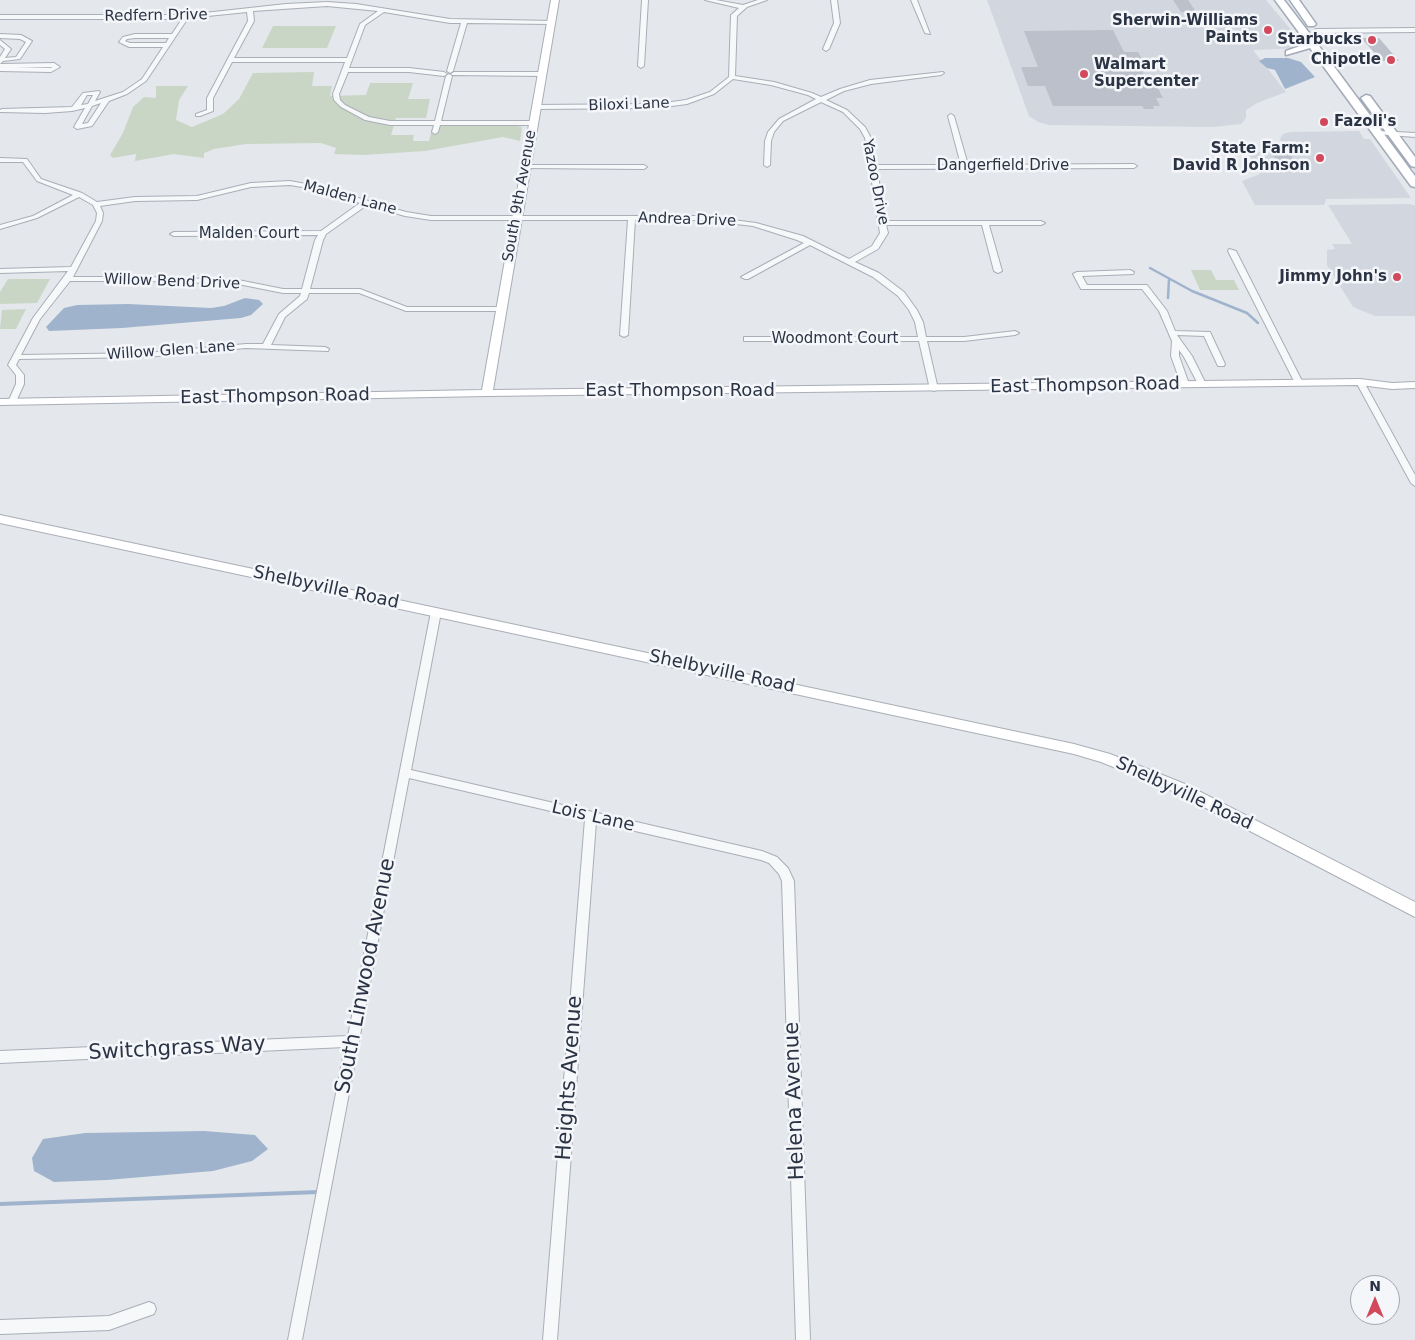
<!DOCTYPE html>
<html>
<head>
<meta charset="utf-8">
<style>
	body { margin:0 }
	#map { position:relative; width:1415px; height:1340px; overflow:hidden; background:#e4e7ec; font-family:"DejaVu Sans",sans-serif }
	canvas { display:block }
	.north { position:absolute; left:1350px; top:1275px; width:50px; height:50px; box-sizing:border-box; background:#f4f6f9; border:1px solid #a4a8b1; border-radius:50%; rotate:0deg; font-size:14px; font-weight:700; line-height:20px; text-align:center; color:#2b3445 }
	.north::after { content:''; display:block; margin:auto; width:18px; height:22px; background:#d1495b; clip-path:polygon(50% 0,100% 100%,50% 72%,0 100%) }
</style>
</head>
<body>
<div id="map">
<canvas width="1415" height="1340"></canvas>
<div class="north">N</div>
</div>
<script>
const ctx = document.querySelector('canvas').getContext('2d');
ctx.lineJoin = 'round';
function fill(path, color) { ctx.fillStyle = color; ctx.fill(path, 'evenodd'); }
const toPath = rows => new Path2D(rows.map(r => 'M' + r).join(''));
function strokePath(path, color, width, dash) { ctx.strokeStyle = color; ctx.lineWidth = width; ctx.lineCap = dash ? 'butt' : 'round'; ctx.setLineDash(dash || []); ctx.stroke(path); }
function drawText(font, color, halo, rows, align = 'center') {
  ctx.font = font + ' "DejaVu Sans",sans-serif'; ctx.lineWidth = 5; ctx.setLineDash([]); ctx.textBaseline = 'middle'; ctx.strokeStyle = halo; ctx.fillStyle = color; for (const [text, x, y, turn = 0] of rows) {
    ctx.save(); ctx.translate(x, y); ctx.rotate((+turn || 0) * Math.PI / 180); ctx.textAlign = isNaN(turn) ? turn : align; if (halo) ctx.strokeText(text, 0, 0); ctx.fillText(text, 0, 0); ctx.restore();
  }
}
fill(toPath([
	[987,0,1266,0,1302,43,1301,48,1253,50,1286,92,1257,103,1246,110,1246,118,1241,124,1213,127,1049,125,1038,122,1029,116],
	[1359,131,1364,139,1370,139,1411,198,1326,199,1324,205,1255,205,1242,181,1260,174,1248,152,1288,152,1280,139,1283,134,1291,132],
	[1410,204,1415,206,1415,316,1375,316,1353,307,1327,265,1327,250,1335,249,1332,244,1352,244,1328,205]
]), '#d2d6de');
fill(toPath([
	[273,26,336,26,327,48,262,48],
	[314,72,312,86,332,86,330,96,366,95,370,83,413,83,408,99,430,99,426,118,396,118,391,135,414,135,413,141,429,141,433,125,511,125,522,127,520,141,503,137,425,151,363,155,334,154,336,148,321,143,246,144,214,149,204,153,204,158,174,154,135,161,136,154,113,158,110,155,123,133,133,107,144,97,156,98,156,86,188,86,179,100,176,120,192,127,223,114,239,99,253,73],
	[1191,270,1211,270,1216,280,1234,280,1239,290,1200,290],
	[8,279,50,279,37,303,0,304,0,292],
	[26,309,16,329,0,329,2,310]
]), '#c9d6c5');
fill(toPath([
	[1265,58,1288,58,1301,62,1315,77,1285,89,1275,70,1267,68,1259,61],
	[245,298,259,300,263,304,251,315,241,318,122,328,49,331,46,327,64,308,77,305,128,304,211,308,224,306],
	[204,1131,255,1135,268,1149,252,1161,213,1171,107,1180,54,1182,34,1171,32,1158,43,1139,85,1133]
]), '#9fb4cc');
strokePath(toPath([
	[1150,268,1192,291,1247,313,1258,323],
	[1168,298,1169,279]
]), '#9fb4cc', 2.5);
strokePath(toPath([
	[0,1204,319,1192]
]), '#9fb4cc', 4);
fill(toPath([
	[1173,0,1188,0,1196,12,1181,12],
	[1113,30,1124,52,1138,52,1144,63,1138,63,1147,81,1154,81,1163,98,1156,98,1160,106,1153,106,1154,109,1144,109,1142,106,1053,106,1045,86,1028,86,1021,67,1038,67,1024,31],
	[1361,38,1379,38,1399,61,1382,61],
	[1290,154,1299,169,1282,169,1273,155]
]), '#bbc0ca');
const street = toPath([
	[642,0,648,0,644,66,641,68,638,66,642,0],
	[705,0,716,0,743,5,758,0,767,0,747,7,737,16,735,76,774,82,812,93,821,97,840,89,870,80,943,72,944,73,941,75,871,84,844,91,826,100,847,110,865,127,871,138,876,165,961,165,948,116,951,114,954,116,968,165,1134,164,1137,166,1134,168,877,169,885,221,1041,221,1045,223,1041,225,989,225,1002,271,998,273,994,271,982,225,886,225,888,233,878,249,855,262,879,273,904,292,917,310,923,322,926,337,964,337,1015,331,1019,333,1015,335,964,341,927,341,938,389,934,391,930,389,919,341,744,341,744,337,918,337,915,322,909,310,898,296,873,277,810,245,748,279,745,279,741,277,804,243,797,240,753,226,702,220,635,220,628,335,624,337,620,335,628,220,431,220,405,216,367,205,326,234,323,240,310,289,360,289,407,307,500,307,504,309,503,311,406,311,359,293,309,293,307,299,285,317,271,345,325,347,329,349,328,351,246,348,147,357,19,359,16,365,24,375,24,384,15,404,12,404,8,402,16,384,16,375,8,365,33,318,68,271,0,273,0,269,71,267,96,221,97,213,93,205,79,197,37,218,0,229,0,225,33,216,73,195,37,181,23,162,0,162,0,158,27,159,41,179,82,193,97,202,135,197,197,196,251,183,290,181,317,186,406,212,431,216,702,216,756,223,803,236,849,259,872,246,880,233,865,138,860,129,843,112,821,102,783,121,774,132,771,141,770,165,767,167,764,165,765,141,768,132,779,119,816,99,808,95,771,85,733,79,714,94,687,104,657,108,535,109,532,107,535,105,657,104,686,100,710,92,729,77,731,15,739,8,705,0],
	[290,185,314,189,360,203,321,231,174,232,170,234,174,236,318,235,315,240,302,289,283,289,238,280,149,277,73,277,102,221,103,213,100,206,135,201,197,200,251,187,290,185],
	[70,281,149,281,238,284,283,293,301,293,300,296,279,314,263,344,246,344,147,353,21,355,40,319,70,281],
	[831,0,837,0,840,23,829,49,826,51,823,49,834,23,831,0],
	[911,0,917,0,930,34,925,33,911,0],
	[327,2,356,4,450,19,553,21,553,23,551,24,467,23,453,71,450,73,447,71,461,23,450,23,384,12,365,25,349,68,409,68,444,72,447,74,444,76,409,72,348,72,339,94,340,100,345,105,369,117,390,121,435,121,446,76,449,74,452,76,441,121,532,121,535,123,532,125,440,125,438,132,435,134,432,132,434,125,390,125,365,120,341,107,334,100,333,94,345,62,232,62,213,98,213,111,200,116,196,116,196,114,207,110,207,98,248,21,247,12,188,18,146,81,127,94,109,101,92,126,77,129,74,127,85,108,72,111,45,113,0,112,0,110,2,109,72,107,83,93,99,91,100,92,95,101,123,92,142,79,163,47,129,47,119,42,123,37,135,34,172,34,182,19,0,19,0,15,186,15,286,4,327,2],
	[327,6,378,11,360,24,347,58,234,58,254,21,253,11,327,6],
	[135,38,169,38,166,43,130,43,125,41,127,39,135,38],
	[87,95,93,95,88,104,81,105,87,95],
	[101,103,88,123,82,124,92,106,101,103],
	[1415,28,1415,32,1316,33,1313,31,1316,29,1415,28],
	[0,34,21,35,32,41,20,59,3,61,0,64,0,57,5,49,0,45,0,40,11,49,5,58,16,57,26,42,20,39,0,38,0,34],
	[54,63,60,67,51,72,0,71,0,64,54,63],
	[53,67,50,68,15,68,53,67],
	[454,72,541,72,544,74,541,76,452,75,451,74,454,72],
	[1378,131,1415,133,1415,137,1376,134,1376,132,1378,131],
	[525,165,644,165,647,167,644,169,523,168,523,166,525,165],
	[1229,249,1236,251,1303,383,1302,385,1299,385,1295,383,1228,251,1229,249],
	[1130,270,1134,272,1133,274,1082,276,1087,285,1147,285,1167,311,1175,331,1210,332,1225,364,1224,366,1218,366,1217,364,1204,336,1177,335,1192,356,1206,384,1205,386,1199,386,1184,357,1179,350,1179,356,1189,384,1185,386,1181,384,1171,356,1172,341,1159,311,1142,289,1081,289,1073,274,1077,272,1130,270],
	[1357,380,1360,380,1364,382,1415,475,1415,486,1411,483,1356,382,1357,380],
	[436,609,441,612,411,770,762,851,777,857,788,868,794,881,810,1340,796,1340,782,881,779,874,769,863,761,860,596,822,557,1340,543,1340,585,819,409,778,302,1340,288,1340,345,1047,0,1063,0,1051,348,1036,431,612,436,609],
	[149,1302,154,1304,156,1309,154,1314,109,1330,0,1334,0,1320,109,1316,149,1302]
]);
const secondary = toPath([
	[551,0,559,0,493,390,1360,379,1392,383,1415,382,1415,388,1392,389,1360,385,487,396,0,405,0,399,482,390,551,0],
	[0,515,1074,744,1110,754,1185,784,1415,902,1415,917,1175,792,1101,762,1074,754,0,523,0,515]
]);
const primary = toPath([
	[1275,0,1284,0,1310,34,1415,176,1415,187,1411,186,1310,48,1286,55,1286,51,1303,45,1303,38,1275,0],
	[1290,0,1299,0,1316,24,1314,26,1308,26,1290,0],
	[1366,95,1370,96,1415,157,1415,167,1411,166,1361,98,1366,95]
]);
strokePath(street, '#a9aeb7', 2);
strokePath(secondary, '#a9aeb7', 2);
strokePath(primary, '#a3abb8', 3);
fill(street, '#f7f8fa');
fill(secondary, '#fff');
fill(primary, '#fff');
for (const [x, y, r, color] of [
	[1268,30,5,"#d1495b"],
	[1372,40,5,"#d1495b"],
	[1391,60,5,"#d1495b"],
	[1084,74,5,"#d1495b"],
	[1324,122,5,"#d1495b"],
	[1320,158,5,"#d1495b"],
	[1397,277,5,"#d1495b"]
]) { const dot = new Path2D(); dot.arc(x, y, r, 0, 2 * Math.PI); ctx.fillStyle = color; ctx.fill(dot); strokePath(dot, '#f4f6f9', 2); }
drawText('15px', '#2b3445', '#f4f6f9', [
	["Redfern Drive",156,16,-1],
	["Biloxi Lane",629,105,-2],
	["Dangerfield Drive",1003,166],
	["Yazoo Drive",875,182,79],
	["South 9th Avenue",520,196,-80],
	["Malden Lane",350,198,15],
	["Andrea Drive",687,220,2],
	["Malden Court",249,234],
	["Willow Bend Drive",172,282,2],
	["Woodmont Court",835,339],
	["Willow Glen Lane",171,351,-4]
]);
drawText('bold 15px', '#2b3445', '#f4f6f9', [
	["Sherwin-Williams",1258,21],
	["Paints",1258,38],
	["Starbucks",1362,40],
	["Chipotle",1381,60],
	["Walmart",1094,65,"left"],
	["Supercenter",1094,82,"left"],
	["Fazoli's",1334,122,"left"],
	["State Farm:",1310,149],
	["David R Johnson",1310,166],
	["Jimmy John's",1387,277]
], 'right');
drawText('18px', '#2b3445', '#f4f6f9', [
	["East Thompson Road",1085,386,-1],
	["East Thompson Road",680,391],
	["East Thompson Road",275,397,-1],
	["Shelbyville Road",326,588,12],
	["Shelbyville Road",722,672,12],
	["Shelbyville Road",1184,794,25],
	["Lois Lane",593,817,13]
]);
drawText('21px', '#2b3445', '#f4f6f9', [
	["South Linwood Avenue",366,976,-79],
	["Switchgrass Way",177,1049,-3],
	["Heights Avenue",570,1078,-86],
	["Helena Avenue",795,1101,-92]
]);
</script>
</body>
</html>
